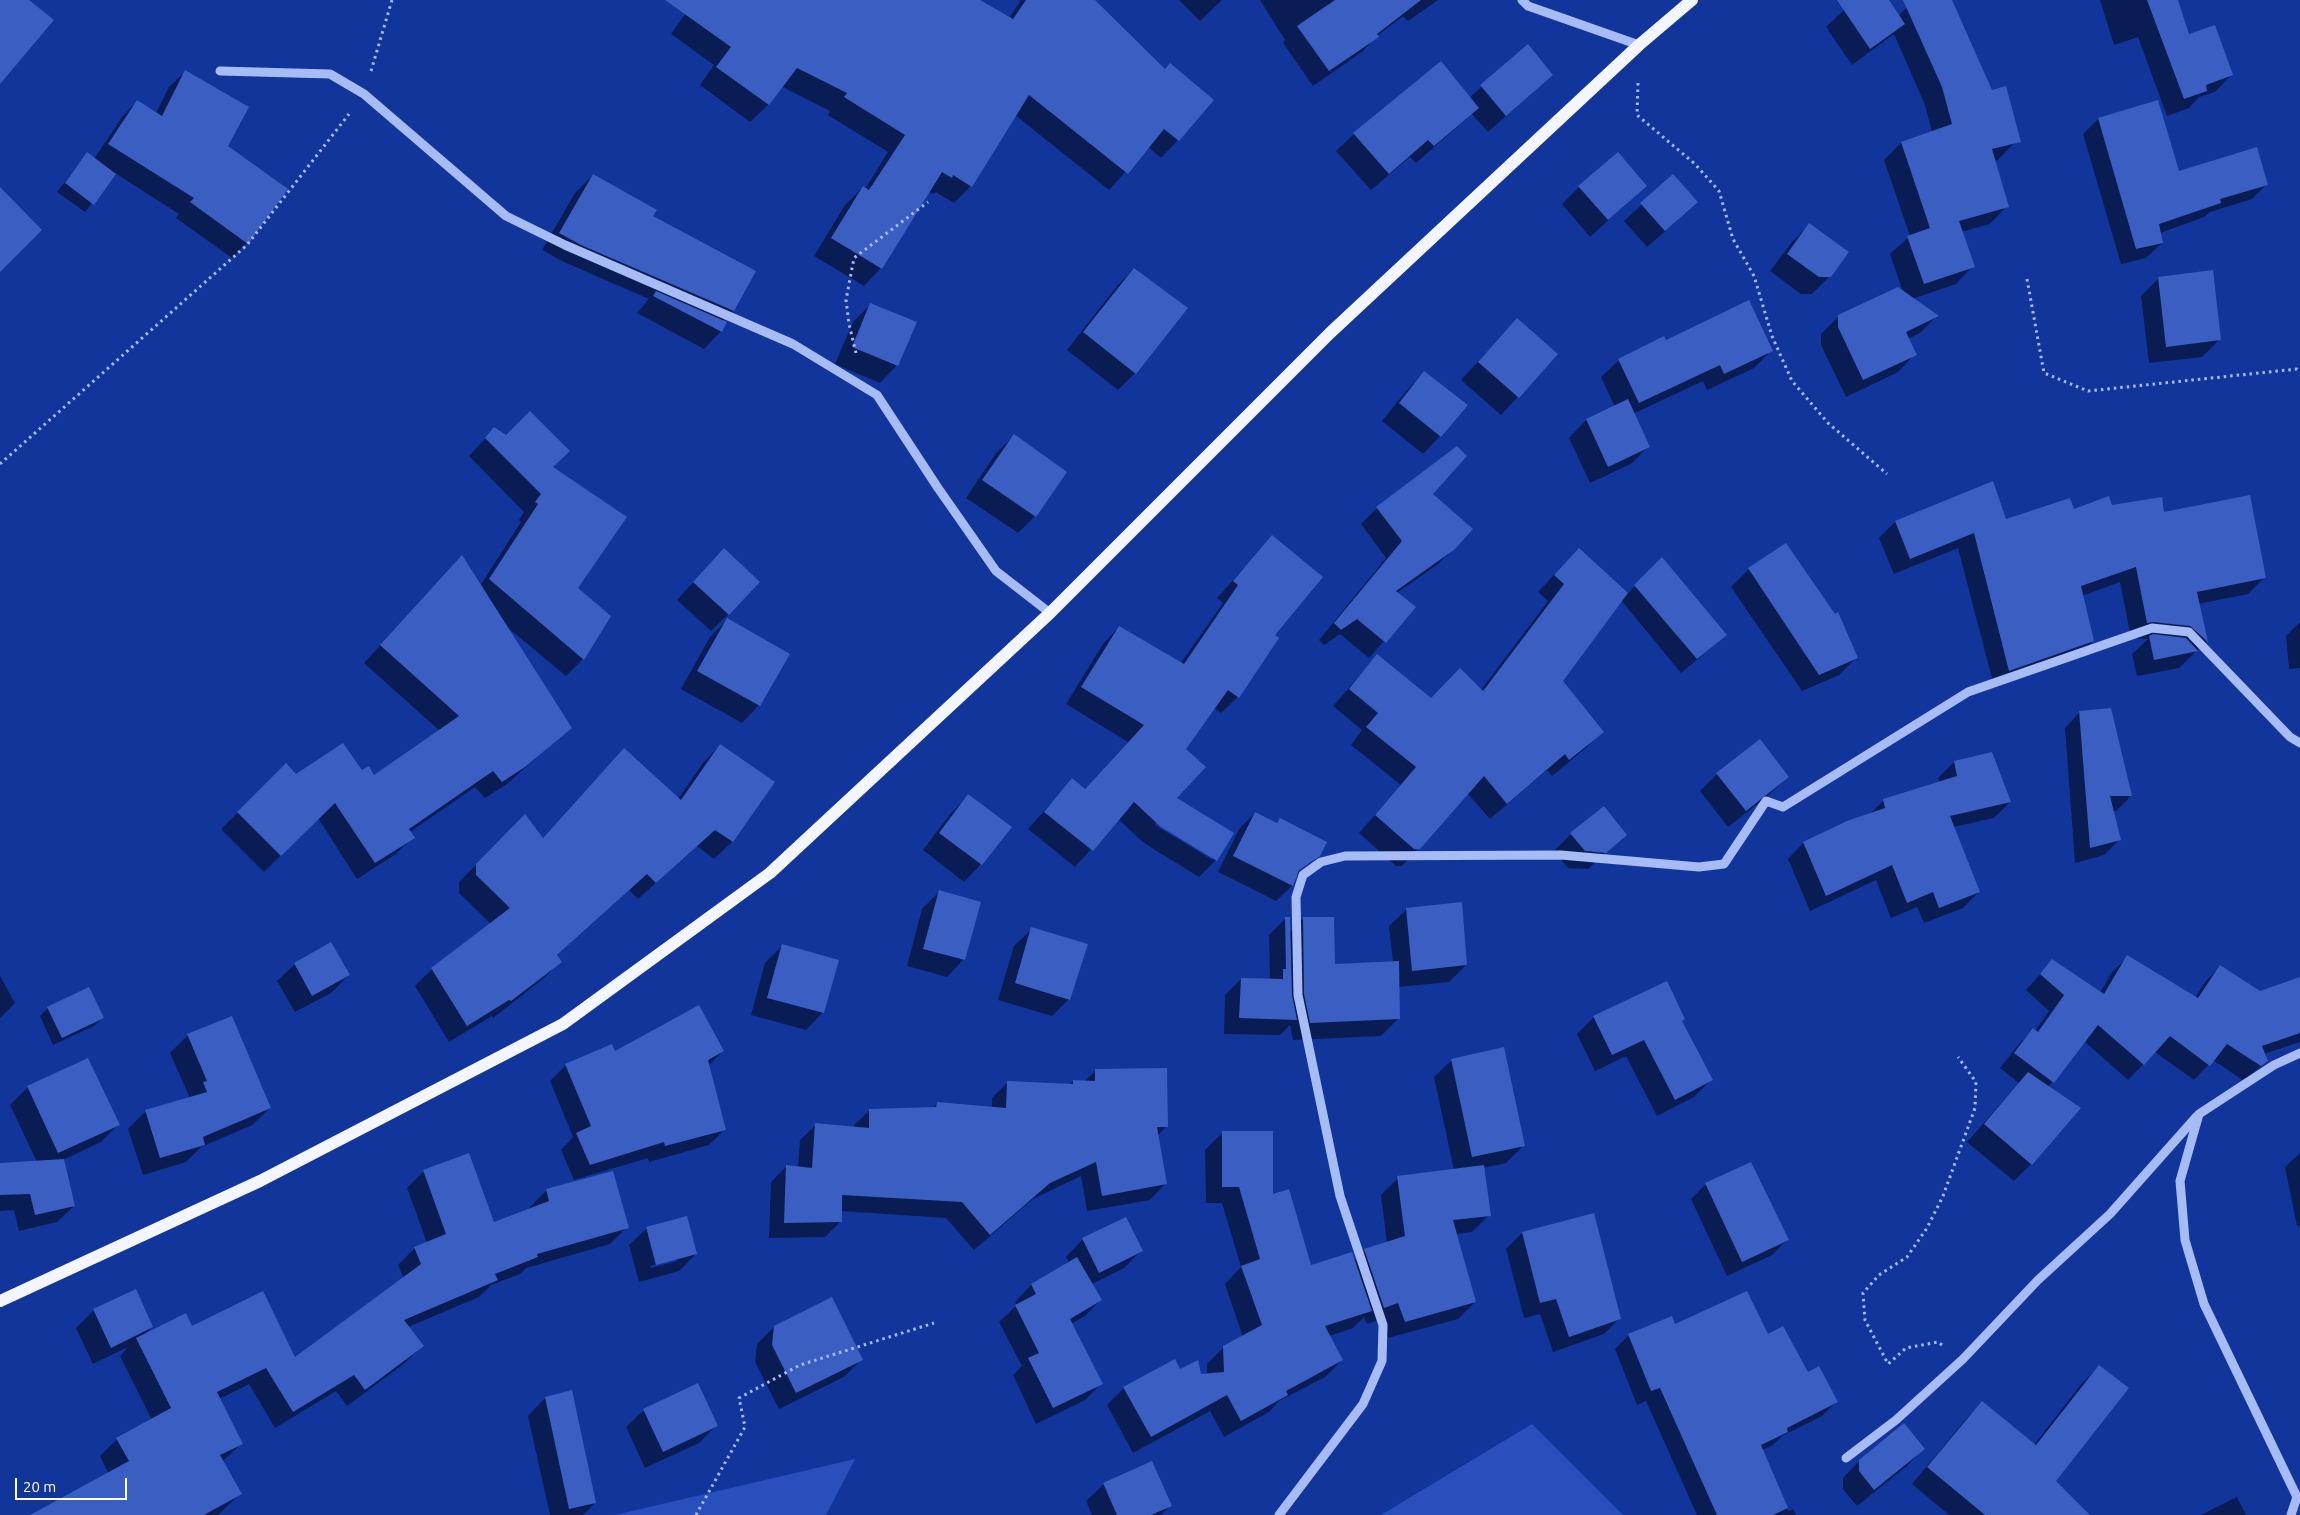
<!DOCTYPE html>
<html>
<head>
<meta charset="utf-8">
<style>
	body { margin:0 }
	#map { position:relative; width:2300px; height:1515px; overflow:hidden; background:#12359c; font-family:Ubuntu,sans-serif }
	canvas { display:block }
	.scale { position:absolute; left:15px; top:1478px; width:112px; height:22px; box-sizing:border-box; border:2px solid #fff; border-top:0; padding-left:6px; font-size:15px; line-height:18px; white-space:nowrap; color:#fff; -webkit-text-stroke:4px #12359c; paint-order:stroke }
</style>
</head>
<body>
<div id="map">
<canvas width="2300" height="1515"></canvas>
<div class="scale">20 m</div>
</div>
<script>
const ctx = document.querySelector('canvas').getContext('2d');
ctx.lineJoin = 'round';
function fill(path, color) { ctx.fillStyle = color; ctx.fill(path, 'evenodd'); }
const toPath = rows => new Path2D(rows.map(r => 'M' + r).join(''));
function strokePath(path, color, width, dash) { ctx.strokeStyle = color; ctx.lineWidth = width; ctx.lineCap = dash ? 'butt' : 'round'; ctx.setLineDash(dash || []); ctx.stroke(path); }
fill(toPath([
	[1532,1424,1623,1515,1381,1515],
	[855,1459,826,1515,615,1515]
]), '#294fbc');
fill(toPath([
	[695,0,978,0,1009,18,1021,0,1094,0,1178,140,1161,158,1148,147,1109,190,1015,115,971,186,954,203,936,192,933,194,929,192,881,268,864,286,814,256,845,205,863,187,865,189,888,152,828,115,830,111,781,86,768,105,750,122,700,85,714,65,671,34],
	[1179,0,1222,0,1200,21],
	[1260,0,1438,0,1408,21,1403,16,1377,36,1362,52,1313,86,1283,43,1285,40],
	[1858,0,1887,0,1898,16,1907,7,1923,0,1951,0,2015,142,1998,160,1994,161,2007,206,1990,224,1961,232,1973,266,1956,284,1912,299,1937,316,1920,333,1908,339,1915,354,1898,372,1846,397,1821,345,1821,334,1839,316,1903,292,1890,254,1910,236,1884,160,1901,143,1932,132,1925,105,1894,34,1852,65,1826,27,1844,10],
	[2100,0,2177,0,2189,36,2232,74,2215,92,2199,97,2189,108,2167,116,2138,37,2114,45],
	[1527,46,1552,75,1488,132,1472,114,1416,163,1410,157,1371,190,1336,151,1354,134,1441,63,1469,98],
	[185,72,227,146,247,243,232,258,176,218,179,214,115,173,85,212,57,192,87,154,94,159,122,117,137,101,156,113,169,87],
	[2098,119,2178,172,2267,184,2252,199,2210,212,2204,217,2160,233,2162,243,2146,258,2121,264,2083,134],
	[593,175,651,217,754,272,733,311,722,321,721,331,704,349,637,313,649,299,564,262,542,250,575,193],
	[1673,176,1679,219,1647,247,1624,221],
	[1646,186,1590,237,1562,204,1579,187],
	[1809,225,1830,276,1812,294,1801,294,1770,271,1792,242],
	[1134,269,1135,373,1118,390,1067,350,1117,286],
	[2159,278,2220,339,2202,357,2149,363,2141,296],
	[871,304,897,365,880,383,835,364,853,322],
	[1517,319,1557,354,1501,415,1461,380],
	[1666,342,1771,351,1754,368,1707,390,1703,381,1633,414,1648,447,1631,464,1590,483,1569,438,1586,420,1615,407,1601,377,1619,360],
	[1424,373,1440,436,1423,454,1382,421,1407,390],
	[494,429,552,468,576,588,583,659,566,676,507,627,571,727,507,784,485,798,475,787,410,832,413,837,396,854,357,879,318,818,264,872,221,829,286,765,296,776,362,772,374,776,440,731,364,663,445,574,480,586,521,522,519,520,524,512,469,456],
	[1014,436,1035,516,1018,533,966,498,996,453],
	[1457,447,1431,495,1454,548,1438,564,1397,593,1414,607,1369,658,1340,634,1324,645,1319,640,1386,558,1361,524,1377,508],
	[2111,507,2163,513,2264,578,2248,594,2198,604,2206,642,2179,668,2137,676,2132,654,2148,639,2131,638,2120,582,2082,596,2093,641,2077,657,1994,686,1958,548,1894,574,1879,538,1895,522,2005,521],
	[1272,537,1273,636,1238,697,1221,713,1214,708,1185,749,1175,798,1216,860,1199,877,1144,843,1118,819,1075,867,1028,829,1072,780,1084,790,1128,742,1066,704,1103,644,1119,627,1180,664,1223,603,1217,598],
	[1156,822,1213,857,1213,860,1155,825],
	[1786,544,1857,657,1839,675,1802,691,1731,587,1749,569],
	[1662,559,1725,635,1710,649,1681,673,1621,600,1561,681,1602,731,1586,748,1552,776,1547,770,1490,819,1467,793,1402,866,1396,866,1359,833,1401,785,1351,745,1362,730,1333,706,1377,656,1431,699,1481,690,1548,601,1538,592,1562,566,1627,594],
	[707,567,729,614,711,631,677,600],
	[727,620,759,705,742,723,681,689,710,637],
	[2300,622,2300,668,2289,669,2286,636],
	[2110,710,2131,796,2116,811,2112,811,2120,839,2104,855,2075,863,2065,728,2080,712],
	[720,745,773,782,732,842,714,859,697,846,638,899,629,890,556,956,560,962,543,979,493,1018,492,1016,449,1042,415,986,432,969,491,924,459,893,459,882,524,816,542,839,607,767,678,799,703,763],
	[1954,762,2010,802,1994,818,1953,827,1979,892,1963,908,1924,923,1917,907,1891,918,1876,880,1810,911,1788,859,1803,843,1869,815,1884,800,1940,783,1938,778],
	[1717,774,1788,777,1770,794,1728,827,1700,791],
	[968,796,981,864,964,882,923,850,951,813],
	[1255,813,1276,823,1280,819,1319,855,1295,877,1292,886,1276,901,1218,872,1239,829],
	[1309,862,1309,865,1294,875,1293,873],
	[1571,834,1625,835,1588,869,1568,868,1554,851],
	[939,892,964,959,947,977,907,966,922,909],
	[1407,909,1466,965,1449,982,1398,987,1399,1018,1381,1036,1293,1040,1290,1025,1280,1035,1224,1034,1225,995,1241,979,1270,980,1269,935,1285,919,1289,933,1303,919,1333,965,1393,963,1389,926],
	[1032,929,1069,999,1052,1016,998,1000,1014,946],
	[782,946,823,1012,806,1030,751,1015,765,963],
	[2128,957,2195,998,2205,982,2221,966,2260,993,2300,978,2300,1042,2264,1054,2267,1061,2244,1081,2213,1060,2194,1080,2155,1052,2128,1080,2084,1041,2048,1087,2031,1164,2014,1181,1967,1142,2019,1083,2000,1068,2018,1045,2033,1030,2035,1031,2049,1011,2026,990,2052,961,2100,993,2112,972],
	[295,964,349,975,331,993,295,1012,277,981],
	[0,976,15,1003,0,1018],
	[48,1008,102,1018,94,1026,53,1045,40,1016],
	[231,1017,270,1108,252,1125,201,1147,186,1162,143,1175,128,1129,146,1111,190,1098,170,1053,187,1036],
	[1594,1017,1684,1019,1681,1022,1711,1080,1694,1097,1657,1116,1626,1056,1595,1071,1577,1034],
	[723,1051,709,1065,725,1129,709,1145,649,1162,648,1158,574,1180,561,1150,573,1137,550,1081,566,1065,614,1052],
	[88,1059,118,1125,101,1142,63,1160,74,1206,57,1222,19,1231,14,1210,0,1211,0,1164,37,1162,10,1105,28,1087],
	[1452,1060,1524,1145,1506,1163,1483,1168,1489,1215,1472,1232,1456,1234,1475,1302,1458,1319,1388,1338,1381,1319,1367,1324,1364,1317,1353,1328,1329,1336,1342,1360,1325,1377,1279,1401,1269,1412,1224,1437,1210,1411,1133,1453,1107,1405,1124,1388,1180,1371,1199,1375,1207,1374,1207,1364,1224,1347,1243,1337,1225,1284,1241,1267,1222,1203,1206,1203,1205,1150,1222,1133,1272,1195,1310,1267,1354,1261,1365,1250,1387,1243,1381,1195,1398,1178,1454,1170,1434,1077],
	[1095,1071,1167,1126,1157,1136,1165,1184,1150,1200,1087,1211,1081,1176,1033,1199,974,1250,946,1218,841,1211,841,1221,825,1237,769,1238,771,1182,787,1166,798,1168,800,1140,816,1125,854,1128,854,1125,870,1110,932,1108,937,1103,992,1108,992,1098,1008,1082,1069,1085,1073,1081,1084,1082],
	[2300,1153,2300,1225,2297,1226,2285,1167],
	[1751,1163,1787,1240,1772,1255,1727,1276,1691,1199,1706,1184],
	[424,1171,493,1224,530,1210,530,1207,547,1190,627,1227,610,1244,526,1268,520,1274,491,1285,479,1297,408,1327,422,1346,405,1363,347,1406,336,1391,275,1428,249,1384,219,1399,241,1444,222,1462,241,1493,218,1515,129,1515,100,1456,117,1439,152,1420,120,1356,128,1347,93,1364,76,1328,94,1310,152,1327,144,1335,192,1327,294,1359,404,1279,398,1265,415,1248,427,1243,407,1188],
	[1593,1214,1620,1318,1604,1334,1553,1352,1540,1314,1524,1318,1506,1249,1522,1233],
	[647,1228,696,1254,679,1271,639,1282,629,1245],
	[677,1259,677,1261,651,1268,650,1266],
	[1083,1239,1141,1251,1124,1268,1092,1284,1101,1299,1085,1316,1071,1324,1101,1384,1085,1400,1036,1424,1013,1375,1022,1366,999,1322,1017,1305,1015,1302,1031,1285,1069,1263,1066,1257],
	[1675,1326,1767,1336,1836,1402,1822,1416,1782,1436,1773,1445,1762,1450,1788,1511,1793,1509,1796,1515,1697,1515,1646,1401,1637,1405,1615,1349,1629,1335],
	[774,1327,862,1359,844,1377,779,1409,755,1362,757,1344],
	[2099,1367,2054,1481,2089,1515,1949,1515,1912,1484,1966,1419,1982,1403,2034,1445,2082,1383],
	[545,1398,595,1503,583,1515,550,1515,528,1416],
	[644,1410,716,1426,699,1443,645,1468,626,1427],
	[1924,1448,1907,1466,1857,1506,1843,1489,1843,1478,1860,1460],
	[1104,1484,1171,1505,1161,1515,1092,1515,1086,1501],
	[2237,1497,2246,1515,2201,1515]
]), '#0007');
fill(toPath([
	[0,0,29,0,54,20,0,84],
	[665,0,980,0,1013,19,1026,0,1095,0,1165,69,1170,63,1214,100,1179,141,1164,129,1128,174,1029,95,972,187,953,175,952,178,942,172,882,269,831,238,863,186,869,190,905,135,844,97,847,93,797,68,769,105,716,67,731,47],
	[1335,0,1421,0,1377,34,1379,37,1329,71,1297,26],
	[1837,0,1889,0,1905,24,1870,49],
	[1903,0,1952,0,1992,90,2006,86,2021,142,1992,149,2009,207,1959,221,1975,267,1924,284,1907,236,1930,228,1901,142,1952,124,1942,87],
	[2147,0,2178,0,2189,34,2215,25,2233,75,2206,85,2207,91,2184,99],
	[1528,44,1553,75,1506,116,1480,85],
	[1441,61,1479,108,1434,146,1428,140,1389,174,1353,133],
	[185,70,249,107,228,146,288,189,248,244,190,202,194,198,108,144,137,100,162,116],
	[2158,100,2179,171,2257,147,2268,185,2220,199,2221,203,2159,224,2163,243,2136,249,2098,118],
	[87,152,116,174,94,205,65,183],
	[1618,152,1647,186,1608,220,1578,186],
	[593,174,657,210,653,216,756,271,734,311,581,245,559,233],
	[1673,174,1698,202,1665,231,1640,203],
	[0,187,42,230,0,272],
	[1809,223,1849,252,1831,277,1819,277,1787,254],
	[1134,268,1188,308,1136,374,1083,332],
	[2213,270,2221,340,2166,347,2158,277],
	[1898,287,1939,316,1906,332,1917,355,1863,380,1838,327,1838,315],
	[656,291,727,322,722,332,653,296],
	[1749,300,1773,351,1724,374,1720,365,1639,403,1618,359,1664,336,1666,340],
	[870,303,917,322,898,366,852,347],
	[1517,318,1558,354,1519,398,1478,362],
	[1424,371,1468,405,1441,437,1399,403],
	[1628,399,1650,447,1608,467,1586,419],
	[530,411,570,451,553,467,627,517,578,588,611,616,584,660,489,579,538,504,535,502,541,494,485,438,494,427,506,435],
	[1014,434,1067,472,1036,517,982,480],
	[1457,446,1467,456,1433,494,1473,529,1455,549,1396,591,1416,607,1386,643,1357,619,1341,630,1334,623,1402,541,1376,507],
	[1993,481,2006,519,2070,498,2074,509,2109,496,2112,505,2162,497,2164,512,2250,495,2266,578,2197,592,2208,642,2190,626,2153,622,2147,623,2136,567,2081,586,2094,641,2009,671,1974,533,1910,559,1895,521],
	[1272,535,1323,577,1275,635,1279,638,1239,698,1228,690,1186,749,1206,767,1177,798,1234,833,1217,861,1161,827,1134,802,1093,851,1044,812,1072,778,1085,789,1144,725,1081,687,1119,626,1184,664,1238,585,1233,581],
	[1786,543,1835,614,1838,612,1858,658,1819,675,1748,568],
	[724,548,760,582,729,615,693,582],
	[1579,548,1628,593,1563,681,1604,732,1569,760,1565,754,1507,804,1484,776,1420,849,1414,849,1375,815,1416,767,1366,727,1378,713,1349,689,1377,654,1431,698,1460,668,1483,691,1564,584,1554,575],
	[462,555,572,728,525,767,502,782,493,771,409,829,415,838,375,863,335,803,281,856,237,812,286,763,296,774,343,743,362,770,369,766,374,775,459,716,380,645],
	[1662,557,1727,635,1697,659,1634,585],
	[727,618,790,654,760,706,697,671],
	[2153,634,2186,638,2198,651,2154,660,2149,636],
	[2111,708,2132,796,2110,796,2121,840,2090,848,2079,711],
	[1760,739,1789,777,1746,811,1716,773],
	[720,744,775,782,733,842,715,830,656,883,647,874,557,955,562,962,511,1001,509,1000,467,1026,431,968,510,908,476,875,476,864,525,814,543,838,624,748,681,800],
	[1992,752,2011,802,1950,816,1980,892,1939,908,1933,892,1907,903,1892,865,1826,896,1803,842,1847,821,1885,808,1883,799,1957,776,1954,761],
	[968,794,1012,827,982,865,939,833],
	[1604,806,1627,835,1606,853,1585,851,1570,833],
	[1255,812,1277,823,1280,818,1327,842,1320,856,1299,870,1293,886,1233,856],
	[939,890,981,902,965,960,923,949],
	[1462,902,1467,965,1412,971,1406,908],
	[1285,917,1290,917,1292,995,1297,1020,1239,1018,1241,978,1283,979,1283,969,1286,969],
	[1303,917,1334,917,1335,964,1399,961,1400,1019,1310,1023,1304,994],
	[1031,927,1088,944,1070,1000,1015,983],
	[331,942,350,975,312,996,294,963],
	[782,944,839,960,824,1013,767,998],
	[2127,955,2198,998,2220,965,2260,991,2300,977,2300,1033,2262,1046,2268,1061,2261,1066,2227,1044,2210,1066,2170,1036,2144,1065,2098,1025,2054,1083,2014,1053,2033,1028,2038,1032,2064,995,2040,974,2052,959,2104,994],
	[1667,981,1685,1019,1682,1021,1713,1080,1675,1100,1644,1040,1612,1055,1593,1016],
	[89,987,104,1018,62,1038,47,1007],
	[699,1005,724,1051,708,1060,726,1130,665,1146,664,1142,590,1165,576,1133,591,1126,565,1064,612,1044,615,1051],
	[232,1016,271,1108,203,1137,205,1145,160,1158,145,1110,207,1092,203,1082,207,1081,187,1034],
	[1504,1047,1525,1146,1472,1157,1451,1059],
	[88,1058,120,1125,58,1153,27,1086],
	[1167,1068,1168,1127,1157,1127,1167,1184,1102,1196,1096,1162,1050,1183,990,1235,962,1202,842,1195,842,1222,784,1223,786,1165,812,1168,815,1123,869,1128,869,1109,936,1107,937,1102,1006,1108,1007,1081,1073,1084,1073,1080,1095,1081,1095,1069],
	[2028,1072,2081,1108,2032,1165,1984,1124],
	[1222,1131,1273,1131,1273,1194,1289,1189,1311,1265,1352,1252,1372,1311,1325,1326,1343,1360,1286,1391,1288,1395,1241,1421,1227,1395,1151,1437,1123,1387,1175,1359,1180,1369,1198,1360,1201,1374,1224,1372,1223,1346,1262,1325,1241,1266,1260,1259,1239,1187,1222,1187],
	[469,1153,494,1222,549,1201,546,1189,613,1171,629,1228,537,1254,538,1257,495,1274,498,1280,404,1320,424,1346,365,1390,354,1375,293,1412,266,1368,217,1392,243,1444,220,1455,242,1494,204,1515,30,1515,129,1461,116,1438,171,1408,136,1338,186,1313,192,1326,263,1291,295,1357,421,1264,414,1247,446,1234,423,1170],
	[64,1159,75,1206,35,1215,30,1194,0,1195,0,1163],
	[1751,1162,1789,1240,1742,1262,1705,1183],
	[1484,1165,1491,1216,1453,1220,1476,1302,1405,1322,1398,1303,1384,1308,1364,1249,1405,1236,1397,1176],
	[1594,1213,1621,1319,1569,1337,1556,1299,1540,1303,1522,1232],
	[687,1216,697,1254,656,1265,646,1227],
	[1126,1217,1143,1251,1099,1273,1082,1238],
	[1077,1257,1102,1300,1070,1319,1103,1384,1053,1408,1028,1358,1039,1353,1015,1305,1036,1294,1031,1284],
	[136,1289,153,1327,111,1348,93,1309],
	[1747,1291,1768,1334,1783,1326,1808,1372,1819,1366,1838,1402,1787,1428,1788,1432,1761,1445,1788,1508,1773,1515,1717,1515,1660,1388,1651,1391,1628,1334,1672,1316,1675,1324],
	[832,1297,863,1360,796,1393,772,1345,774,1326],
	[2099,1365,2129,1388,2056,1481,2090,1515,1985,1515,1927,1467,1982,1401,2036,1445],
	[698,1383,718,1426,663,1452,643,1409],
	[572,1390,596,1503,569,1509,545,1397],
	[1904,1423,1925,1449,1874,1490,1859,1471,1859,1460],
	[1152,1461,1172,1506,1151,1515,1117,1515,1103,1483]
]), '#3b5ec3');
strokePath(toPath([
	[371,71,392,0],
	[1638,83,1637,115,1695,164,1719,191,1733,239,1754,276,1772,336,1792,381,1828,423,1887,474],
	[2027,279,2044,373,2088,391,2297,369,2300,372],
	[856,353,849,324,846,300,854,258,928,202],
	[0,464,247,245,349,114],
	[1942,1345,1938,1342,1906,1348,1888,1364,1865,1320,1863,1293,1879,1275,1907,1257,1927,1228,1943,1196,1975,1108,1976,1082,1958,1057],
	[696,1515,745,1427,739,1398,800,1365,934,1323]
]), '#a7bcf4', 3, [2.5, 4]);
strokePath(toPath([
	[1522,0,1528,6,1639,45],
	[220,71,330,74,364,94,506,216,565,245,793,344,877,395,938,488,996,571,1050,613],
	[1846,1458,1896,1420,1963,1359,2038,1280,2110,1214,2197,1116],
	[1279,1515,1363,1404,1382,1361,1383,1325,1340,1196,1298,995,1296,897,1303,875,1321,862,1345,856,1561,855,1699,867,1724,864,1766,801,1783,807,1968,692,2152,628,2189,632,2290,737,2300,743],
	[2291,1515,2297,1497,2204,1304,2185,1240,2180,1181,2199,1114,2274,1065,2300,1053]
]), '#a7bcf4', 9);
strokePath(toPath([
	[0,1301,260,1181,563,1024,770,873,1050,613,1330,333,1639,45,1692,0]
]), '#f4f6ff', 12);
</script>
</body>
</html>
